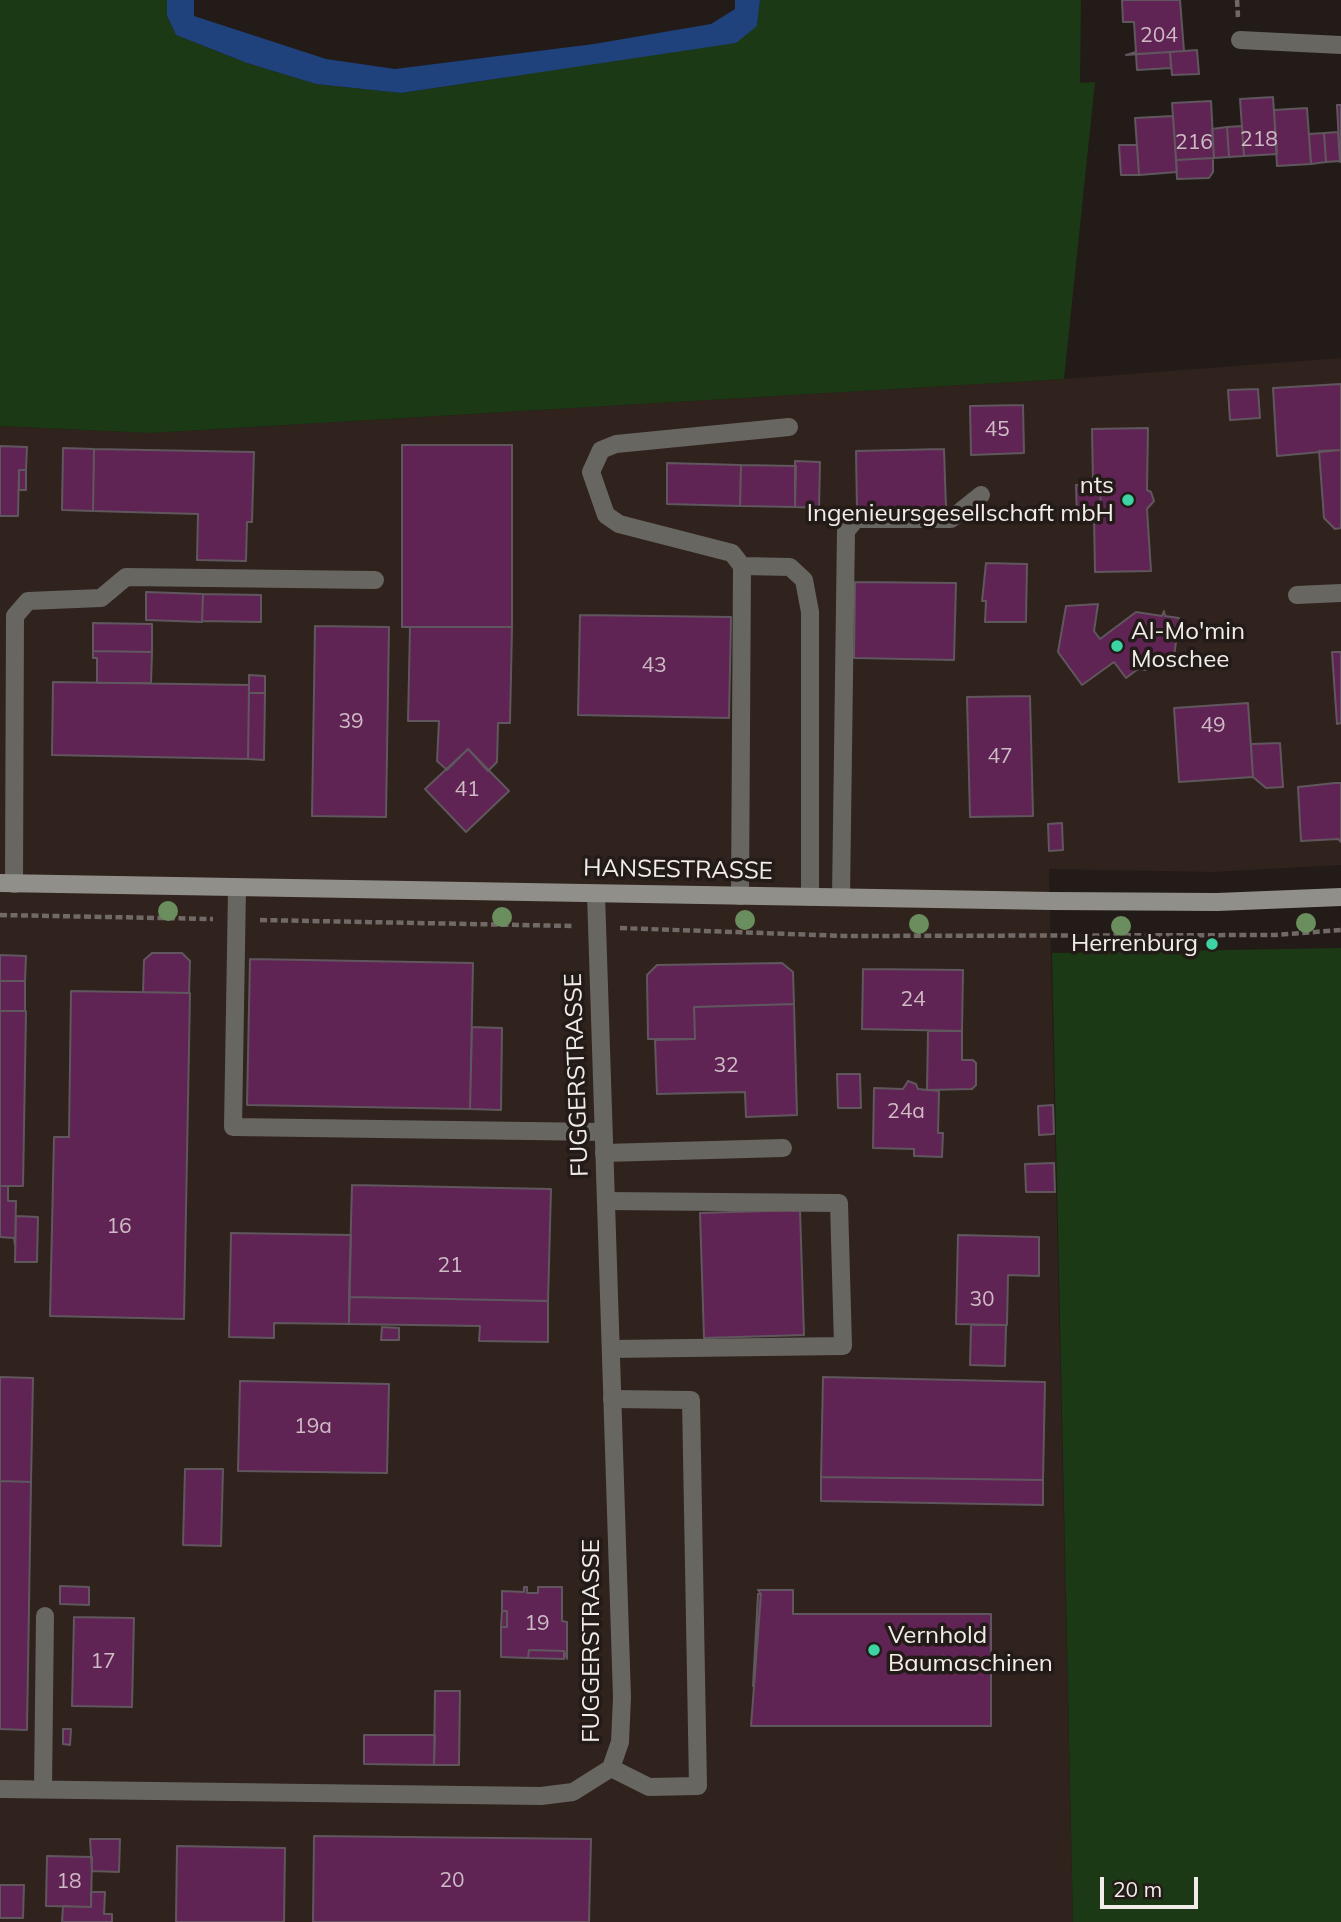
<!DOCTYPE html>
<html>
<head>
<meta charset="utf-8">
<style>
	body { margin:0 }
	#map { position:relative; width:1341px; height:1922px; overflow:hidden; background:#231b17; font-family:Mulish,sans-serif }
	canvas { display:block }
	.scale { position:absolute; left:1100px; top:1877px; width:98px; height:32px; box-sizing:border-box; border:4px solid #f3edea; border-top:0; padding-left:9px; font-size:21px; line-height:24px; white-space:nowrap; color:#f3edea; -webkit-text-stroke:5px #231b17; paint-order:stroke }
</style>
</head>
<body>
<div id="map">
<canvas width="1341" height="1922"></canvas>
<div class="scale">20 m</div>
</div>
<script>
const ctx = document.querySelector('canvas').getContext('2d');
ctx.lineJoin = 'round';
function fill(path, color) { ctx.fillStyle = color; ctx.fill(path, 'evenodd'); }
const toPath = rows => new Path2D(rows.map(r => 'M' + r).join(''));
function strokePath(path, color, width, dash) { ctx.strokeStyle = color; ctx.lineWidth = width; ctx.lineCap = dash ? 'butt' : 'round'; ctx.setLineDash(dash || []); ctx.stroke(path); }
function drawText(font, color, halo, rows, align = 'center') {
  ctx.font = font + ' Mulish,sans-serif'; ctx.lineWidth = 7; ctx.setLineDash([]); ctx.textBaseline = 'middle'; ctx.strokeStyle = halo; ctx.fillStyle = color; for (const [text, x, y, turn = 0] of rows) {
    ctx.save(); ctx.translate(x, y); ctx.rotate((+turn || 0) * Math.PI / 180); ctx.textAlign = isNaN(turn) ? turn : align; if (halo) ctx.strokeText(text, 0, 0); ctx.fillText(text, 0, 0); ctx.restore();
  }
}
fill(toPath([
	[1341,358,1341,865,1213,872,1049,869,1073,1922,0,1922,0,426,150,433,1064,379]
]), '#30221c');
fill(toPath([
	[0,0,167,0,167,16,176,35,247,63,316,84,401,93,502,78,757,26,760,0,1081,0,1080,83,1095,82,1064,379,150,433,0,426],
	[1341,948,1341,1922,1073,1922,1052,953]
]), '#1b3914');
fill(toPath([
	[167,0,194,0,194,16,326,59,395,69,594,44,711,24,735,9,735,0,760,0,757,26,736,43,401,93,316,84,247,63,176,35,167,16]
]), '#1f427c');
const building = toPath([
	[1122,0,1180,0,1184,51,1126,55,1136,52,1134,22,1123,22,1122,0],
	[1197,50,1199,74,1172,75,1170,52,1197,50],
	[1170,52,1171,68,1137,70,1136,54,1170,52],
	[1273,97,1277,154,1244,156,1240,99,1273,97],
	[1211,101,1214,158,1176,160,1172,103,1211,101],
	[1337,105,1341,105,1341,162,1340,162,1337,105],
	[1307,108,1311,164,1277,166,1274,110,1307,108],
	[1173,116,1177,172,1139,175,1135,118,1173,116],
	[1242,126,1244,156,1229,157,1227,127,1242,126],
	[1227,127,1229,157,1214,158,1212,129,1227,127],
	[1338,132,1340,161,1326,162,1324,133,1338,132],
	[1324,133,1326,162,1311,164,1309,134,1324,133],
	[1119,145,1137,145,1139,175,1121,175,1119,145],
	[1213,158,1213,172,1209,178,1177,179,1176,160,1213,158],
	[1341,384,1341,450,1277,456,1273,388,1341,384],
	[1258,389,1260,418,1230,420,1228,390,1258,389],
	[1023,405,1024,453,971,455,970,406,1023,405],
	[1148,428,1147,490,1151,492,1154,501,1147,509,1151,571,1095,572,1094,516,1101,516,1100,484,1093,484,1092,429,1148,428],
	[402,445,512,445,512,627,402,627,402,445],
	[0,446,27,447,26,470,19,470,18,516,0,516,0,446],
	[63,448,94,449,93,511,62,510,63,448],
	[94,449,254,452,252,522,247,522,246,561,197,560,198,514,93,511,94,449],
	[944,449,946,508,857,510,856,451,944,449],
	[1341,450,1341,528,1335,529,1324,518,1319,451,1341,450],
	[795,461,820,462,819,508,795,507,795,461],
	[667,463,741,465,740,506,667,504,667,463],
	[741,465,796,466,795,507,740,506,741,465],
	[19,470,26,470,26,490,19,490,19,470],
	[1100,484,1101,516,1077,518,1076,485,1100,484],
	[986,563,1027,564,1026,622,985,622,986,601,982,601,986,563],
	[855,582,956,583,954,660,854,658,855,582],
	[146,592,203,594,202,622,146,620,146,592],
	[203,594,261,595,261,622,202,621,203,594],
	[1098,604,1094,631,1100,639,1136,612,1162,616,1164,611,1165,616,1179,618,1174,657,1160,655,1156,660,1156,656,1148,662,1146,670,1138,669,1126,678,1114,662,1082,685,1058,652,1066,606,1098,604],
	[580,615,731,617,729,718,578,715,580,615],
	[93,623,152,624,152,652,93,651,93,623],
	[315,626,389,627,386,817,312,816,315,626],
	[410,627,512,627,510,723,498,723,497,762,488,771,468,749,447,770,437,761,439,721,408,721,410,627],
	[93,651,152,652,151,683,97,683,97,658,93,658,93,651],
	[1332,652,1341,652,1341,723,1337,724,1332,652],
	[249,675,265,676,265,693,249,693,249,675],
	[53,682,249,685,248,759,52,755,53,682],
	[249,693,265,693,264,760,248,759,249,693],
	[1030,696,1033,816,970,817,967,697,1030,696],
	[1248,703,1253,777,1179,782,1174,708,1248,703],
	[1280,743,1283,787,1266,788,1253,777,1251,744,1280,743],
	[468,749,509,791,466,832,425,789,468,749],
	[1335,783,1341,783,1341,842,1338,839,1301,841,1298,787,1335,783],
	[1062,823,1063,850,1049,851,1048,824,1062,823],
	[152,953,182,953,190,961,189,993,143,992,144,960,152,953],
	[0,955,26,956,25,981,0,981,0,955],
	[250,959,473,963,470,1109,247,1105,250,959],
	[782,963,793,972,794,1004,694,1007,695,1039,648,1039,647,975,657,965,782,963],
	[863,969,963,970,962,1031,862,1029,863,969],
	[0,981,25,981,25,1011,0,1011,0,981],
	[71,991,190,993,184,1319,50,1316,54,1137,69,1137,71,991],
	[794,1004,797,1115,746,1117,745,1092,657,1094,655,1040,695,1039,694,1007,794,1004],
	[0,1011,26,1011,23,1186,0,1186,0,1011],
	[472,1027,502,1028,501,1110,470,1109,472,1027],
	[928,1031,962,1031,962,1060,973,1060,976,1063,976,1085,972,1089,927,1090,928,1031],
	[837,1074,860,1074,861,1108,838,1108,837,1074],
	[908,1081,916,1084,918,1089,939,1091,938,1133,943,1133,942,1157,914,1156,914,1149,873,1148,874,1088,903,1089,908,1081],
	[1053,1105,1054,1134,1039,1135,1038,1106,1053,1105],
	[1054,1163,1055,1192,1026,1192,1025,1164,1054,1163],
	[352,1185,551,1189,548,1301,349,1297,352,1185],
	[0,1186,8,1186,8,1201,16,1201,15,1245,14,1238,0,1237,0,1186],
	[800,1210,804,1335,704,1338,700,1213,800,1210],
	[16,1216,38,1217,37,1262,15,1262,16,1216],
	[231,1233,351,1235,349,1324,274,1323,274,1338,229,1337,231,1233],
	[958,1235,1039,1237,1039,1276,1008,1275,1007,1325,956,1324,958,1235],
	[349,1297,548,1301,548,1342,479,1341,480,1326,349,1324,349,1297],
	[971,1325,1006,1325,1005,1366,970,1365,971,1325],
	[382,1327,399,1328,399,1340,381,1340,382,1327],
	[0,1377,33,1378,31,1482,0,1481,0,1377],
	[823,1377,1045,1382,1043,1480,821,1477,823,1377],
	[240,1381,389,1384,387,1473,238,1471,240,1381],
	[185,1469,223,1469,221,1546,183,1545,185,1469],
	[821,1477,1043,1480,1043,1505,821,1501,821,1477],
	[0,1481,31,1482,27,1730,0,1729,0,1481],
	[60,1586,89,1587,89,1605,60,1604,60,1586],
	[524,1587,527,1587,527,1593,538,1593,538,1587,562,1587,562,1621,567,1622,567,1659,564,1651,529,1650,528,1658,501,1657,501,1627,507,1627,507,1611,502,1611,502,1591,524,1592,524,1587],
	[758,1590,793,1590,793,1614,991,1614,991,1726,751,1726,761,1594,758,1590],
	[758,1594,761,1594,753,1686,758,1594],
	[502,1611,507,1611,507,1627,501,1627,502,1611],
	[74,1617,134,1618,132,1707,72,1706,74,1617],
	[529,1650,564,1651,564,1659,528,1658,529,1650],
	[435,1691,460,1691,459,1765,434,1765,435,1691],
	[63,1729,71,1729,70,1745,63,1744,63,1729],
	[364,1735,435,1735,434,1765,364,1764,364,1735],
	[314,1836,591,1839,589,1922,313,1922,314,1836],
	[90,1839,120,1839,119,1872,92,1871,90,1839],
	[177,1846,285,1848,284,1922,176,1922,177,1846],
	[47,1856,92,1857,91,1907,46,1906,47,1856],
	[0,1885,24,1885,23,1918,0,1918,0,1885],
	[91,1892,105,1892,104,1914,112,1914,112,1922,62,1922,63,1906,91,1907,91,1892]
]);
fill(building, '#5f2454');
strokePath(building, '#60575e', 2);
strokePath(toPath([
	[1237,0,1238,17],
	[0,915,213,919],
	[260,920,573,926],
	[620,928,844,936,1275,935,1341,930]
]), '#706965', 4.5, [7, 3.5]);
strokePath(toPath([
	[742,566,790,567,804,580,810,612,810,897],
	[1297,595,1341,593],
	[14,884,15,616,28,601,101,598,126,577,375,580],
	[237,889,233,1127,603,1132],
	[740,896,742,566,732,553,619,524,606,515,591,472,601,450,616,444,789,427],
	[841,897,846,531,856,519,951,519,981,495],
	[604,1153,783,1148],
	[606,1201,839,1203,843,1346,611,1349],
	[611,1768,649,1787,698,1786,691,1400,612,1399],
	[43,1789,45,1616]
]), '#676661', 18);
strokePath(toPath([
	[1240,40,1341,45],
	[0,1789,541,1796,573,1792,611,1768,620,1742,622,1697,596,894]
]), '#676661', 18);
strokePath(toPath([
	[0,883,1052,901,1217,902,1341,897]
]), '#918f89', 18);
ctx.fillStyle = '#6a8e5d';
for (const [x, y] of [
	[168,911],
	[502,917],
	[745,920],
	[1306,923],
	[919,924],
	[1121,926]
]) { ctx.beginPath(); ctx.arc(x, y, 10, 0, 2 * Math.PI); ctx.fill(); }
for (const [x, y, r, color] of [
	[1128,500,7,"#3dd4a3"],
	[1117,646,7,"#3dd4a3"],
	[1212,944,7,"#3dd4a3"],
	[874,1650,7,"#3dd4a3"]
]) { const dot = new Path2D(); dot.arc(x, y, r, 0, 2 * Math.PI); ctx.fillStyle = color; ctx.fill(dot); strokePath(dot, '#231b17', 2.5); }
drawText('21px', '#cebbc4', null, [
	["204",1159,36],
	["218",1259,140],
	["216",1194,143],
	["45",997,430],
	["43",654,666],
	["39",351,722],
	["49",1213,726],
	["47",1000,757],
	["41",467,790],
	["24",913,1000],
	["32",726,1066],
	["24a",906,1112],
	["16",119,1227],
	["21",450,1266],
	["30",982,1300],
	["19a",313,1427],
	["19",537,1624],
	["17",103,1662],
	["20",452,1881],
	["18",69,1882]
]);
drawText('24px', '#f3edea', '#231b17', [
	["nts",1114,486],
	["Ingenieursgesellschaft mbH",1114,514],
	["Al-Mo'min",1131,632,"left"],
	["Moschee",1131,660,"left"],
	["Herrenburg",1198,944],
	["Vernhold",888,1636,"left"],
	["Baumaschinen",888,1664,"left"]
], 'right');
drawText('24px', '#f3edea', '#231b17', [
	["HANSESTRASSE",678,870,1],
	["FUGGERSTRASSE",577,1075,-92],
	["FUGGERSTRASSE",592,1641,-90]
]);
</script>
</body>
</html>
